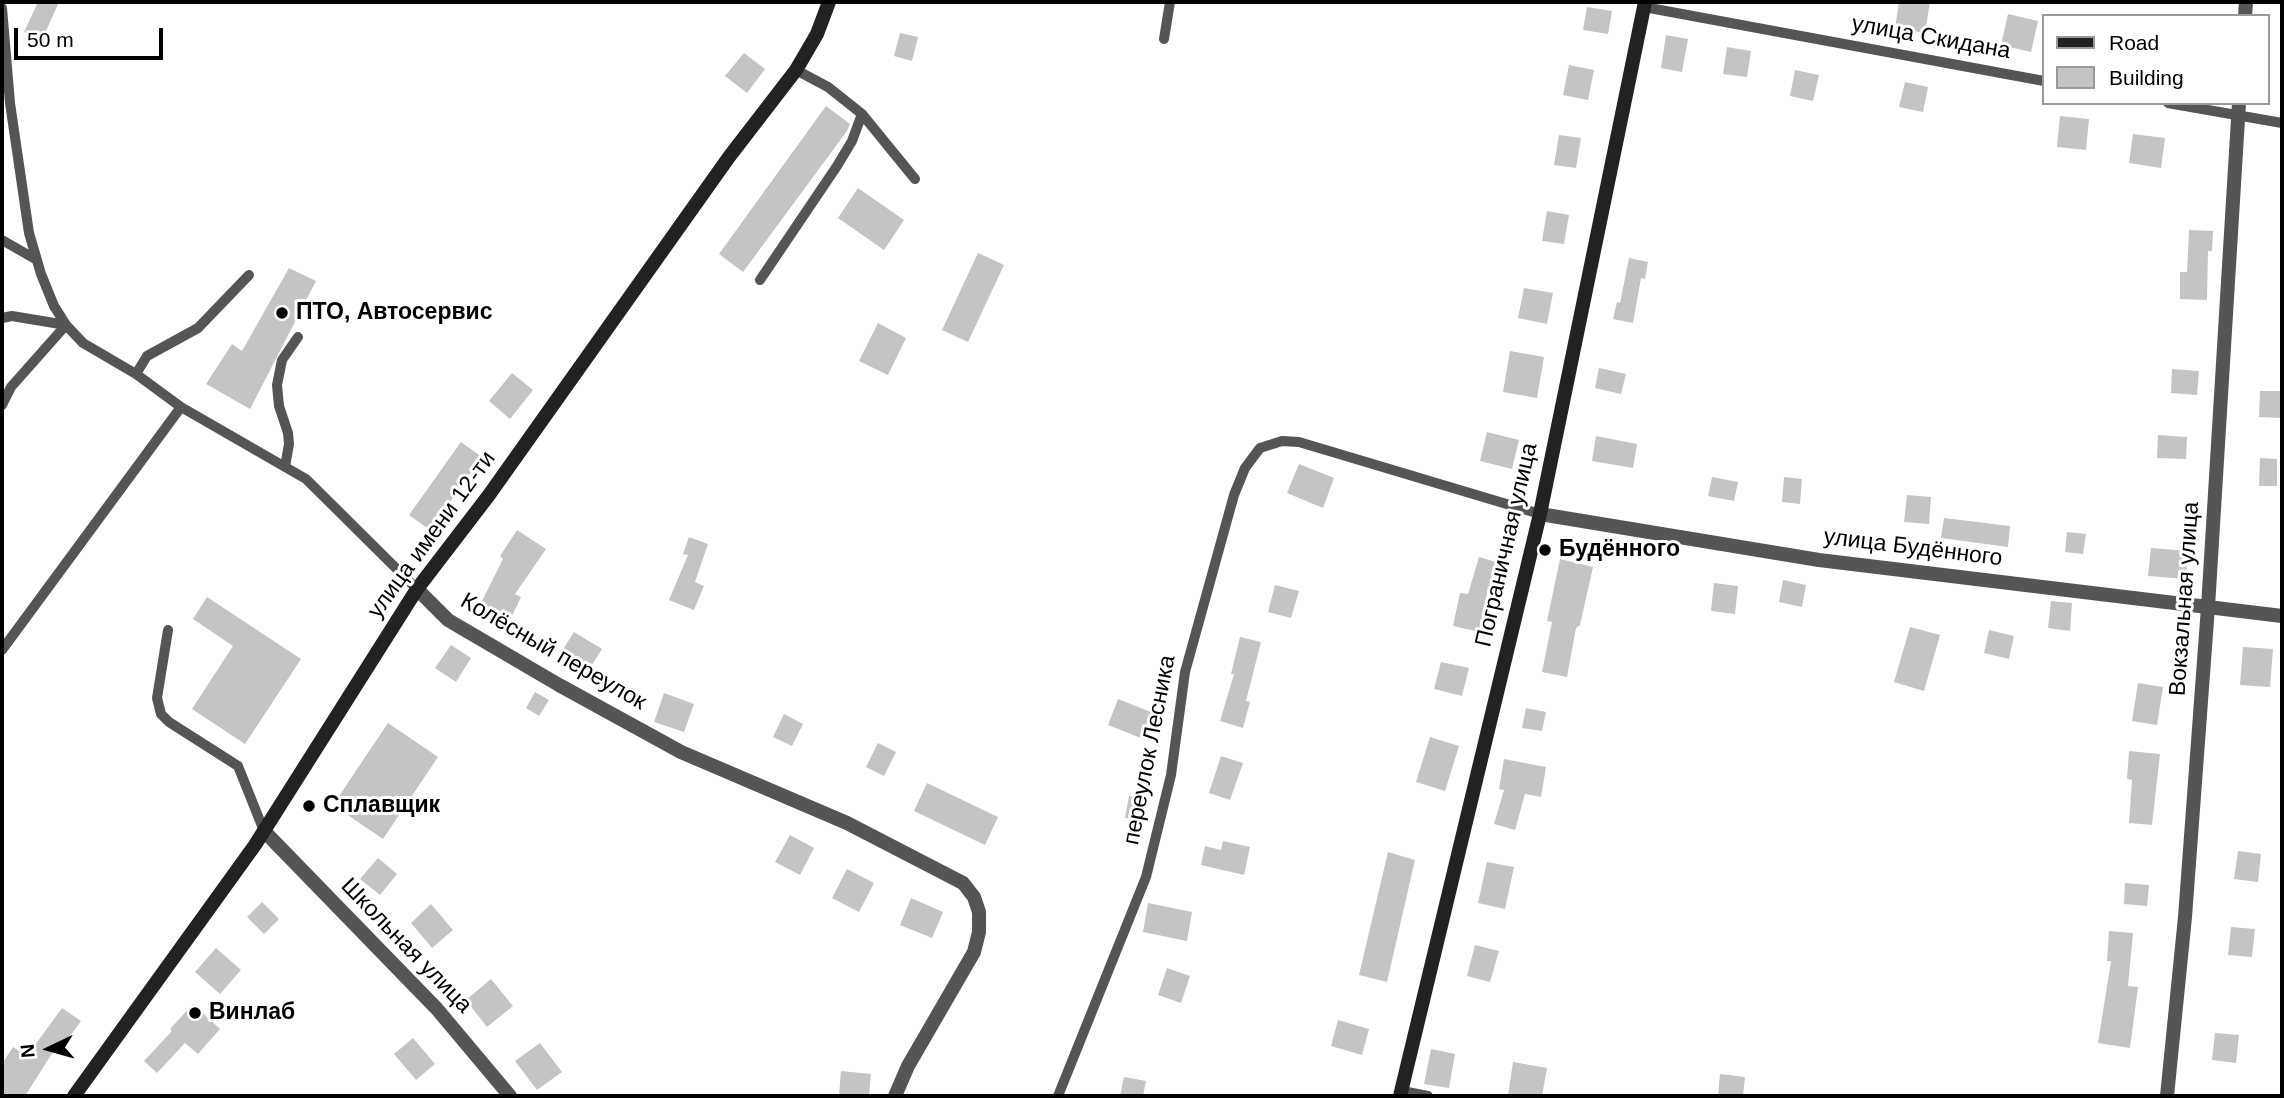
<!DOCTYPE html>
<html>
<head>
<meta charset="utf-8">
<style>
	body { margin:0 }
	#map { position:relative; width:2284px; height:1098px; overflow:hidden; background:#fff; font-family:Arial,sans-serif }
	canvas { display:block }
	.frame { position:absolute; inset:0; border:4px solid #000; pointer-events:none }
	.legend { position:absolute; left:2042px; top:14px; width:228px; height:91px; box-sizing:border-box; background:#fff; border:2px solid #999; margin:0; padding:9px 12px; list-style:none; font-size:21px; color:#000 }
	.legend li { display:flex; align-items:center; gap:14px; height:35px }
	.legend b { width:35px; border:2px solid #999 }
	.north { position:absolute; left:14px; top:1014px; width:70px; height:70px; -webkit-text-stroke:5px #fff; paint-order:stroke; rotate:265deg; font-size:19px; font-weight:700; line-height:28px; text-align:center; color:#000 }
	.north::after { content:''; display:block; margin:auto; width:24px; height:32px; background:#000; clip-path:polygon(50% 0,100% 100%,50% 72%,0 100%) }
	.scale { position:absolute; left:14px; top:28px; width:149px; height:32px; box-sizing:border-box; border:4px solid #000; border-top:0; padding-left:9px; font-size:21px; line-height:24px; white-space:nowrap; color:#000; -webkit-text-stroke:5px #fff; paint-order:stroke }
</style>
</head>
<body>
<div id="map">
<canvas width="2284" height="1098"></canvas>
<div class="frame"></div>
<ul class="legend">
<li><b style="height:9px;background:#222"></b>Road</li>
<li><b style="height:19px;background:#c4c4c4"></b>Building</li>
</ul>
<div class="north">N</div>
<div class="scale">50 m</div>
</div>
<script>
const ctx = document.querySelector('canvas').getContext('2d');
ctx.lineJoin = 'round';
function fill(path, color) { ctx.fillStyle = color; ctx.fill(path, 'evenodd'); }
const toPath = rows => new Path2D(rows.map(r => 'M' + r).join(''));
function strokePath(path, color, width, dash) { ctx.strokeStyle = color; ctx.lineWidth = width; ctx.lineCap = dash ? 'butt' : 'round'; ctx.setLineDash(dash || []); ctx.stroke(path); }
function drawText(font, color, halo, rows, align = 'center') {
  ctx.font = font + ' Arial,sans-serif'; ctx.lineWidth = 6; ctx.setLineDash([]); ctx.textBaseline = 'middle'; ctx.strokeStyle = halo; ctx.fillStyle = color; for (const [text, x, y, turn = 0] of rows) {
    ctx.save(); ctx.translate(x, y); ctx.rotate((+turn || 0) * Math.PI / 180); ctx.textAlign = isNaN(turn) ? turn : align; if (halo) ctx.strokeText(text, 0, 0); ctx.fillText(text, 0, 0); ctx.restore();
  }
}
fill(toPath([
	[38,2,59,2,42,40,24,32],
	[1899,2,1930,2,1925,33,1895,28],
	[1587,7,1612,11,1608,34,1583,30],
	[2008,14,2038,21,2031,52,2001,45],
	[900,33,918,37,912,61,894,56],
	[1666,35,1688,39,1682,72,1661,68],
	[1727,47,1751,51,1747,77,1723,74],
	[744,53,765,69,747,93,725,76],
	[1569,65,1594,70,1588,100,1563,95],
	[1795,70,1819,75,1813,101,1790,96],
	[1905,82,1928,87,1923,112,1899,107],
	[826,106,850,124,847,131,743,272,719,254],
	[2060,116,2089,119,2086,150,2057,147],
	[2133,134,2165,138,2161,168,2129,163],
	[1559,135,1581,138,1576,168,1554,165],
	[858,188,904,220,884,250,838,218],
	[1547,211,1569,215,1564,244,1542,241],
	[2189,230,2213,231,2212,251,2208,251,2207,300,2180,299,2180,272,2187,272],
	[978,253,1004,265,968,342,942,330],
	[1629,258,1648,262,1645,279,1641,278,1633,323,1613,319,1617,302,1620,303],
	[289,268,316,281,250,409,206,384,232,344,242,351],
	[1524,288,1553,293,1547,324,1518,318],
	[878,323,906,338,888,375,859,361],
	[1510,351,1544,357,1537,398,1503,392],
	[1599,368,1626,374,1621,394,1595,388],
	[2172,369,2199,371,2197,395,2171,393],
	[512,373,533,390,510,419,489,401],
	[2260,391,2282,391,2282,418,2259,417],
	[1487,432,1519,440,1512,469,1480,461],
	[2158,435,2187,437,2186,459,2157,458],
	[1596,436,1637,444,1633,468,1592,461],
	[461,442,482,457,430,530,409,515],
	[2260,458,2277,459,2277,486,2259,486],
	[1299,464,1334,478,1323,508,1287,493],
	[1712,477,1738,482,1734,501,1708,496],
	[1784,477,1802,479,1800,504,1782,502],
	[1907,495,1931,497,1929,524,1904,522],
	[1944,518,2010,526,2008,547,1941,538],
	[517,530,546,549,515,594,521,597,510,620,480,605,503,559,500,556],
	[2067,532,2086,534,2083,554,2065,552],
	[689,537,708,544,695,582,704,586,694,610,669,600,688,555,683,554],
	[2151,548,2188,551,2186,579,2148,576],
	[1479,557,1496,562,1486,598,1491,599,1484,633,1453,626,1460,593,1468,594],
	[1560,559,1593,567,1580,625,1576,628,1567,677,1542,672,1552,622,1547,621],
	[1783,580,1806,585,1802,607,1779,602],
	[1714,583,1738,586,1735,614,1711,611],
	[1275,585,1299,591,1291,618,1268,612],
	[207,597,301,659,245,744,192,709,233,646,193,619],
	[2051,601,2072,603,2070,631,2048,628],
	[1910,627,1940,635,1924,691,1894,682],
	[1989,630,2014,636,2009,659,1984,653],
	[574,632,602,649,588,671,560,654],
	[1240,637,1261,642,1246,701,1250,702,1243,728,1220,721,1234,674,1231,674],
	[451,645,471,658,456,682,435,668],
	[2243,647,2273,649,2270,687,2240,685],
	[1441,662,1469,668,1462,696,1434,689],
	[2138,683,2163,687,2157,725,2132,721],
	[535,692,549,700,539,716,526,708],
	[664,693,694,704,684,732,654,722],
	[1118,699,1156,714,1146,740,1108,725],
	[1526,708,1546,712,1542,731,1522,728],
	[784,714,803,724,792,746,773,737],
	[388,723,438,757,383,839,333,805],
	[1430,737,1459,746,1445,791,1416,782],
	[878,743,896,752,884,776,866,767],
	[2129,751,2160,754,2152,825,2129,823,2132,780,2127,779],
	[1221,756,1243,763,1230,800,1209,793],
	[1504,759,1546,767,1541,797,1525,794,1515,830,1494,824,1504,790,1499,789],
	[927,783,998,817,985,845,914,811],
	[1129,796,1147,799,1142,821,1125,818],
	[790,835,814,848,800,875,775,862],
	[1223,841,1250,847,1244,875,1201,865,1205,846,1221,850],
	[2238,851,2261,854,2258,882,2234,879],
	[1388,852,1415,860,1387,982,1359,975],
	[378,858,397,874,380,895,360,879],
	[1487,862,1514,867,1505,909,1478,903],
	[847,869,874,883,859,912,832,898],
	[2125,883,2149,885,2147,906,2124,904],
	[911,898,943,912,932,938,900,925],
	[262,902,279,919,264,934,247,917],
	[1148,903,1192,912,1187,941,1143,932],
	[431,904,453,930,432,948,411,923],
	[2231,927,2255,929,2252,957,2228,955],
	[2109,931,2133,933,2128,986,2138,987,2130,1048,2098,1043,2111,961,2107,961],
	[1475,945,1499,951,1490,982,1467,976],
	[216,948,241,970,220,994,195,972],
	[1167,968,1190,976,1181,1003,1158,995],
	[491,979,513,1006,487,1027,466,1000],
	[193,1004,220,1029,198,1054,185,1043,157,1073,144,1061,172,1031,170,1029],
	[62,1008,81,1021,62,1047,58,1044,25,1096,2,1096,2,1064,13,1047,27,1056],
	[1338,1020,1369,1029,1362,1055,1331,1046],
	[2215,1033,2239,1035,2236,1063,2212,1060],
	[413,1038,435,1064,416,1080,394,1054],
	[540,1043,562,1072,537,1090,515,1061],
	[1431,1049,1455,1054,1449,1088,1424,1084],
	[1513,1062,1547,1068,1542,1096,1508,1096],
	[841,1071,871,1074,869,1096,839,1096],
	[1720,1074,1745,1077,1743,1096,1718,1096],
	[1124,1077,1146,1081,1143,1096,1120,1096]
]), '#c4c4c4');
strokePath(toPath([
	[1644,7,2044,81],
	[2,8,10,103,29,233,41,274,54,306,66,325,83,343,136,374,181,407,306,479,417,589],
	[1164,39,1170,2],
	[796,70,828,87,862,114,915,179],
	[2168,103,2282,123],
	[2,240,37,260],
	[760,280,837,166,852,141,862,114],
	[2,318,12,316,66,325],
	[136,374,147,356,198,328,249,275],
	[2,405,11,387,66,325],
	[285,467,289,444,288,433,279,406,277,385,282,360,298,337],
	[168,630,157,698,161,714,169,722,238,766,264,831],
	[2,650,181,407],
	[1402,1091,1428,1096],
	[1058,1096,1146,877,1171,775,1185,672,1234,495,1245,468,1260,448,1282,441,1299,442,1540,514]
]), '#555', 10);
strokePath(toPath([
	[2245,16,2246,2],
	[1540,514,1819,560,2282,616],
	[417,589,448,620,559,685,681,752,847,823,963,883,974,897,979,912,979,932,974,952,908,1066,895,1096],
	[264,831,437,1009,510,1096],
	[2167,1096,2185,917,2208,607,2239,103]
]), '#555', 14);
strokePath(toPath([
	[74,1096,255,845,417,589,489,495,729,157,796,70,817,34,829,2],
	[1400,1096,1540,514,1645,2]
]), '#222', 14);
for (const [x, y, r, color] of [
	[282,313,7,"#000"],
	[1545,550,7,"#000"],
	[309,806,7,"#000"],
	[195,1013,7,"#000"]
]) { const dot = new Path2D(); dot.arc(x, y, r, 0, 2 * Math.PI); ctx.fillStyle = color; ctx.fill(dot); strokePath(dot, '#fff', 2.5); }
drawText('23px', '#000', '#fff', [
	["улица Скидана",1931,38,10],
	["улица имени 12-ти",432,535,-54],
	["Пограничная улица",1507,545,-77],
	["улица Будённого",1913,548,7],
	["Вокзальная улица",2185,599,-86],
	["Колёсный переулок",553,652,30],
	["переулок Лесника",1150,750,-79],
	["Школьная улица",406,946,46]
]);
drawText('bold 23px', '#000', '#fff', [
	["ПТО, Автосервис",296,313],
	["Будённого",1559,550],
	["Сплавщик",323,806],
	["Винлаб",209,1013]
], 'left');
</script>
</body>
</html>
